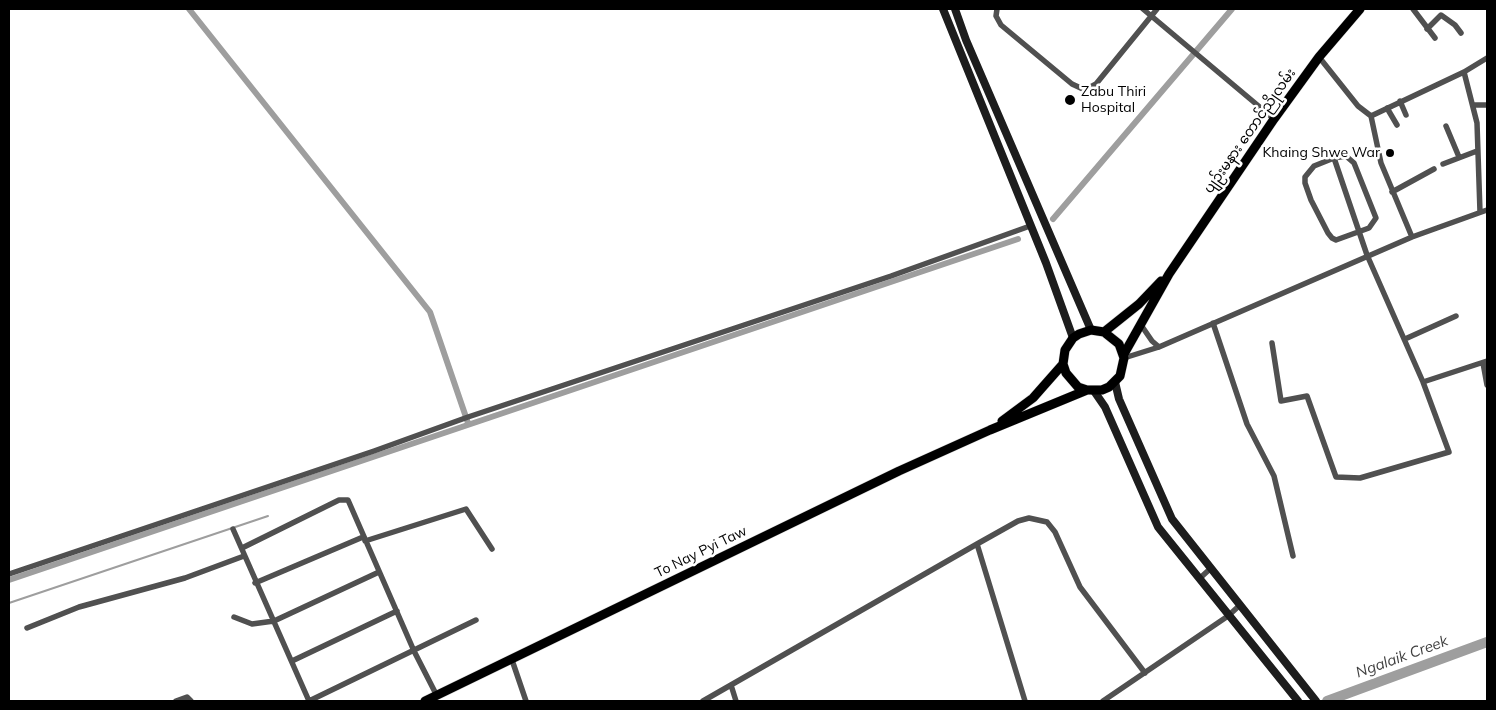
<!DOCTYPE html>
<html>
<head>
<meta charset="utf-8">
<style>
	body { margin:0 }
	#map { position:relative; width:1496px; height:710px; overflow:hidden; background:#fff; font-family:Mulish,sans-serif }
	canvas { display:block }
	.frame { position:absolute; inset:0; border:10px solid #000; pointer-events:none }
</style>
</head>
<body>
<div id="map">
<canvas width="1496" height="710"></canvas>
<div class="frame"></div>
</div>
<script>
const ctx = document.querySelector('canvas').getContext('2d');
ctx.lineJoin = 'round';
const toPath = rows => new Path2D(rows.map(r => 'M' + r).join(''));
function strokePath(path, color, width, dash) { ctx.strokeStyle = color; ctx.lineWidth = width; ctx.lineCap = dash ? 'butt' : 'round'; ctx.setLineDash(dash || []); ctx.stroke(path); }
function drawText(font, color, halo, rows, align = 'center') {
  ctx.font = font + ' Mulish,"Noto Sans Myanmar",sans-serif'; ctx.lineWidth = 5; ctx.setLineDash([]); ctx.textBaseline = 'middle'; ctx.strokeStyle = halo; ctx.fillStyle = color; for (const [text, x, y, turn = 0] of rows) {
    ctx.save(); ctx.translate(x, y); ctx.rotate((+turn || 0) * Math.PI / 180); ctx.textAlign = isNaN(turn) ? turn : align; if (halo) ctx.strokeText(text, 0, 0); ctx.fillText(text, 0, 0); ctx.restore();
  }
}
strokePath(toPath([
	[9,603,268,516]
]), '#9e9e9e', 2);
strokePath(toPath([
	[189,9,430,312,468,423],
	[1053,219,1232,9],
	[9,580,1018,239]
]), '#9e9e9e', 6);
strokePath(toPath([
	[1327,701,1487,642]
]), '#9e9e9e', 10);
const primary = toPath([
	[1104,332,1139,304,1161,281],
	[1124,354,1169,274,1274,119,1319,57,1360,9],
	[1002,421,1033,398,1063,364],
	[425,701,899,471,990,430,1087,390,1102,390,1109,387,1120,376,1124,358,1119,344,1104,332,1091,330,1079,334,1073,338,1065,350,1063,364,1066,373,1078,387,1087,390]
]);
strokePath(primary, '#dbdbdb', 10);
strokePath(toPath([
	[997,9,996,16,1001,25,1072,84,1085,90,1096,84,1157,9],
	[1143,9,1274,119],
	[1413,9,1435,38],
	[1427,29,1441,15,1455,25,1461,33],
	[1319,57,1358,106,1371,116,1381,163,1412,237],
	[1464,72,1477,123,1480,212],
	[1400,101,1406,115],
	[1474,105,1487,105],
	[1387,108,1397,125],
	[1371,116,1464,72,1487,58],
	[1446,126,1459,157],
	[1346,156,1354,163,1376,218,1369,228,1336,240,1332,238,1328,233,1311,200,1305,183,1305,177,1314,166,1334,158,1346,156],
	[1443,164,1477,151],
	[1392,192,1434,169],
	[1213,323,1247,424,1274,476,1293,556],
	[1141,325,1152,341,1159,347],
	[1405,339,1456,316],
	[1272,343,1281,401,1307,396,1336,477,1360,478,1449,452,1423,382,1367,255,1334,158],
	[1124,358,1159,347,1412,237,1487,210],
	[1483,363,1487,385],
	[1423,382,1487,361],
	[233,529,309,701,476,620],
	[365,541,466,509,492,549],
	[977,544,1025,701],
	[242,548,339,500,348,500,414,651,437,696],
	[9,574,374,451,468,417,891,276,1030,226],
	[1199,579,1211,568],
	[255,583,363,537],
	[234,617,252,624,274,621,379,572],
	[27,628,79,607,185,578,244,556],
	[512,660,526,701],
	[292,661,397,611],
	[731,685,736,701],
	[176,701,187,697,191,701],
	[703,701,977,544,1018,521,1029,518,1047,522,1055,532,1080,587,1145,673],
	[1103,701,1228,616,1240,605]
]), '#505050', 5.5);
strokePath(toPath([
	[943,9,1046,263,1073,338],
	[955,9,966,40,1091,330],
	[1115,382,1119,399,1172,519,1316,701],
	[1094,391,1105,407,1158,527,1298,701]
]), '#1d1d1d', 8);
strokePath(primary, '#000', 9);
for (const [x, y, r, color] of [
	[1070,100,6,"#000"],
	[1390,153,5,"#000"]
]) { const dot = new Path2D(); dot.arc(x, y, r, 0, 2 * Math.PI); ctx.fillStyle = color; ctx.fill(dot); strokePath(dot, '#fff', 2); }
drawText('14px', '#000', '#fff', [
	["Zabu Thiri",1081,92],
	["Hospital",1081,108],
	["Khaing Shwe War",1380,153,"right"]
], 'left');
drawText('14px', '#000', '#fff', [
	["ပျဉ်းမနား တောင်ညိုလမ်း",1250,131,-55],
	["To Nay Pyi Taw",701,552,-26]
]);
drawText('italic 15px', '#3f3f3f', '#fff', [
	["Ngalaik Creek",1402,657,-20]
]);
</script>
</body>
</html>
